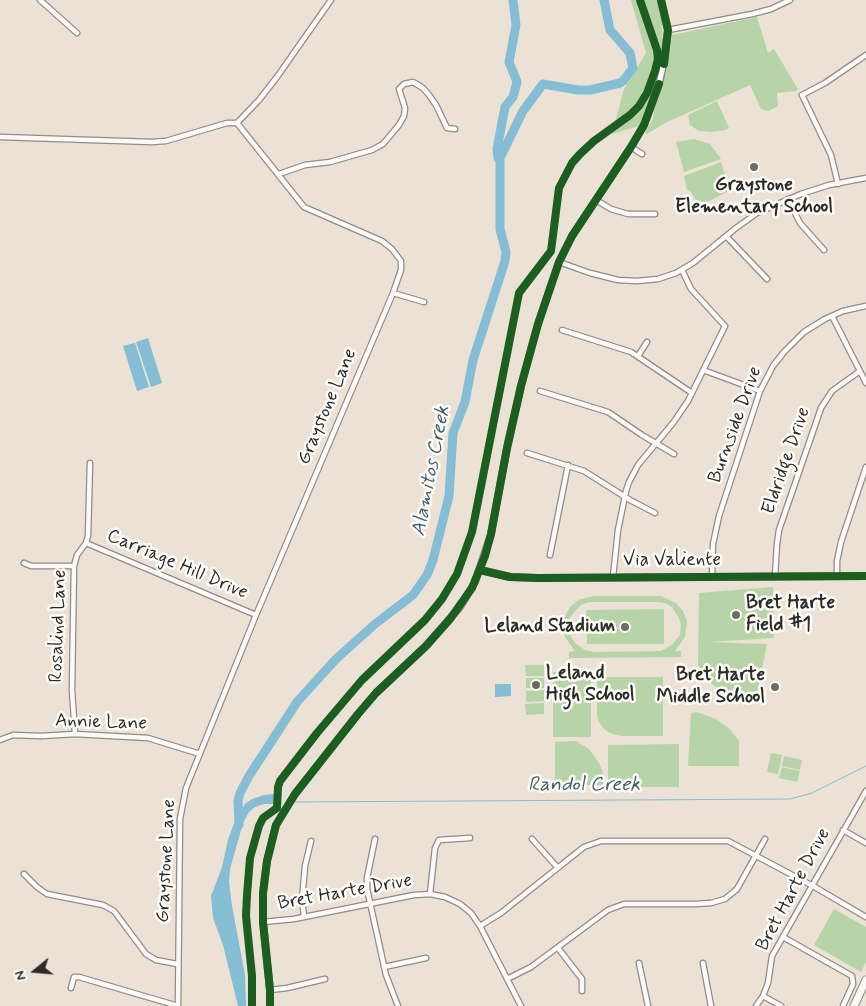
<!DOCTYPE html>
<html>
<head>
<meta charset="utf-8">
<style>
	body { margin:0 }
	#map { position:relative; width:866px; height:1006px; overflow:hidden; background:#ece1d5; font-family:Mynerve,sans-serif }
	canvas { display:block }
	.north { position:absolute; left:10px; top:946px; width:50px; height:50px; -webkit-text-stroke:4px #fdfcf7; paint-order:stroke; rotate:253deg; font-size:14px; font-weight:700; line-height:20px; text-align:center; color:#2b2b2b }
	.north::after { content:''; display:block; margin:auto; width:18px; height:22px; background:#2b2b2b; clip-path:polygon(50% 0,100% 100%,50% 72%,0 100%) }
</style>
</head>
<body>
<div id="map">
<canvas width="866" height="1006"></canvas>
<div class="north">N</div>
</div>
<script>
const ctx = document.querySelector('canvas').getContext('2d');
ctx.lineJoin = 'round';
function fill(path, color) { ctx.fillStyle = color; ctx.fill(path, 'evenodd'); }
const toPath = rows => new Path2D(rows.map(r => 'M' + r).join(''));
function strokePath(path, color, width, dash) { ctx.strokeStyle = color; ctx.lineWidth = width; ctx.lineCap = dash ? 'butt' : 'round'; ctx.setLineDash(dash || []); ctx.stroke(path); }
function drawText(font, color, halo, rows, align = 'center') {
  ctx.font = font + ' Mynerve,sans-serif'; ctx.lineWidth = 5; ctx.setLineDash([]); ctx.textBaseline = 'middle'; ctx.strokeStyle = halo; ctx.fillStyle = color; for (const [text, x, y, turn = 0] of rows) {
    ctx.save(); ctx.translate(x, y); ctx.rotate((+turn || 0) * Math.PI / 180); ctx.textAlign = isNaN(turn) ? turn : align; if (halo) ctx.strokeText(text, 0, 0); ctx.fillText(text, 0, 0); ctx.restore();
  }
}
fill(toPath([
	[631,0,657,0,662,21,663,48,657,84,642,125,612,134,624,89,646,53],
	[757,17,768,53,774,49,798,89,796,91,777,93,778,106,768,111,761,109,750,85,667,122,647,134,645,132,653,119,655,102,666,73,672,35],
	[717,101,729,128,726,130,711,132,699,131,690,125,688,115],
	[694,139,710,144,721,159,684,172,676,142],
	[721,162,730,190,700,206,691,192,687,190,684,176],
	[773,587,774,638,708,642,767,644,756,698,730,697,712,684,698,665,699,593],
	[594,596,661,596,676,603,683,611,687,621,685,637,675,651,681,651,681,657,569,658,569,652,575,651,565,637,563,627,565,616,570,607,578,600],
	[589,602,656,602,665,603,672,607,679,618,681,626,680,635,672,645,661,651,594,652,585,650,575,643,570,635,569,627,570,618,575,611,581,605],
	[664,609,664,644,587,644,586,610],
	[525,665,544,665,544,676,526,676],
	[553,672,591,672,591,737,553,737],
	[597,677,663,677,663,736,621,736,610,733,604,729,599,722,597,715],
	[526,678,544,678,544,688,526,688],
	[544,690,544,701,526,702,526,691],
	[544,703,544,714,526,715,525,704],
	[697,712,716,719,730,729,739,741,739,766,688,766,691,713],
	[576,741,589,749,599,763,603,773,603,785,555,785,555,742],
	[679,744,679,787,608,787,608,745],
	[771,753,782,755,778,774,767,772],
	[784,756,802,760,800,770,782,766],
	[782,767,800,771,797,782,779,778],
	[834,909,866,927,866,962,861,972,814,945]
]), '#b6d4a7');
fill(toPath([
	[148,338,162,383,151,387,136,342],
	[135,343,149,387,137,391,123,346],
	[495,684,511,684,511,696,495,697],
	[275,794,274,804,264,804,255,807,249,812,243,823,230,869,229,882,232,906,245,975,246,1006,238,1006,223,945,213,918,211,896,222,867,228,840,236,818,245,804,252,799,264,795]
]), '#84bdd4');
strokePath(toPath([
	[295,802,790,799,812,793,866,766]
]), '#84bdd4', 1);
strokePath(toPath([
	[498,158,497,149,505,107,513,97,517,82,509,62,516,25,513,0],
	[239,825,238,801,240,793,249,776,297,702,336,659,375,624,413,595,427,575,433,560,449,496,453,433,465,402,473,360,505,261,506,252,500,229,500,158,523,111,543,84,578,90,590,90,620,83,623,81,633,68,630,53,610,30,604,0]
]), '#84bdd4', 9);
const minor = toPath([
	[40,0,77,33],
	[668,30,752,14,771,9,790,0],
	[237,123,259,100,277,77,331,0],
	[0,137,152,142,166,141,227,123,237,123,304,207,382,241,392,249,401,261,401,270,393,293,256,615,186,788,180,819,178,1006],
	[631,147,642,154],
	[279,174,305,165,330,162,372,150,383,144,399,125,404,116,405,108,399,89,404,84,413,82,423,88,429,95,436,105,447,128,455,129],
	[838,184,831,155,802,95,825,83,866,55],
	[788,199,800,223,824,250],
	[596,200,611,209,628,214,655,214],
	[726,236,767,279],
	[559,262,590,273,618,280,637,281,658,279,676,273,693,263,736,228,757,213,801,194,829,185,866,178],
	[393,293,424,302],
	[832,316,866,383],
	[562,330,631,352,692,393],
	[638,356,647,342],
	[703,370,760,391],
	[540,391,608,412,642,435,674,454],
	[527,453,584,471,630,500,655,513],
	[86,543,256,615],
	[550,555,568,465],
	[24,563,31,566,74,566],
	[775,576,777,544,779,530,821,408,832,391,860,371],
	[837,576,837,561,841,542,866,467],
	[613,577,618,530,626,491,629,482,638,465,673,423,688,401,725,326,691,289,682,270],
	[712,577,713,544,719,516,760,391,773,366,784,352,804,332,825,319,843,311,866,306],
	[75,734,72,690,74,566,77,555,86,543,88,536,90,463],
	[0,740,13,735,41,736,75,734,148,738,200,754],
	[843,830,866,843],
	[375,839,367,878,367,889,386,975,398,1006],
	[532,839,558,868],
	[24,874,37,887,47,894,103,905,114,911,146,954,156,960,177,964],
	[430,894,435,848,439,840,470,838],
	[304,916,302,900,305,866,311,841],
	[263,922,294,919,414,895,430,894,445,897,460,904,471,913,480,926,521,1006],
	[480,926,501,913,584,847,601,841,728,841,813,886,866,917],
	[783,937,852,976,853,984,843,1006],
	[558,948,582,979,582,991],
	[639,963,648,1006],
	[703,963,711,1006],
	[384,967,426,958],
	[507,979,531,967,608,910,624,904,696,904,711,903,725,899,737,889,765,839],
	[71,988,74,977,79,977,178,1006],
	[270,990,287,988,325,979],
	[763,996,781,1006],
	[756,1006,763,996,768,983,772,956,866,791]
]);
const tertiary = toPath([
	[480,570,510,577,538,578,866,576],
	[270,1006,270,990,263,922,263,893,267,861,276,825,295,794,358,714,376,693,426,646,460,607,475,582,491,534,507,448,521,386,538,324,559,262,572,236,631,147,644,125,659,84,664,62,668,30,661,0]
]);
const primary = toPath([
	[854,1006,866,980]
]);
strokePath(minor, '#918c86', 7);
strokePath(tertiary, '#918c86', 8);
strokePath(primary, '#918c86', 9);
strokePath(minor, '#fcfaf9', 4.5);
strokePath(tertiary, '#fcfaf9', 5);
strokePath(primary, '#fcfaf9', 7);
strokePath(toPath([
	[661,0,668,30,664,64],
	[480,570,510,577,538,578,866,576],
	[252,1006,252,976,246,916,247,895,250,858,259,826,263,818,277,808,278,787,280,781,317,733,362,680,425,620,442,599,457,574,472,532,519,293,551,251,559,188,572,163,580,154,594,141,630,115,639,106,647,93,655,71,658,59,657,50,640,0],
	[270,1006,270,990,263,922,263,893,267,861,276,825,295,794,358,714,376,693,426,646,450,619,472,588,485,556,491,534,507,448,521,386,538,324,559,262,572,236,631,147,644,125,659,84]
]), '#1b5e20', 8);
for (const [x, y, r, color] of [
	[754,167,5,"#6f6b66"],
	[736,615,5,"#6f6b66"],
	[625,627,5,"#6f6b66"],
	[536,685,5,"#6f6b66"],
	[775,687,5,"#6f6b66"]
]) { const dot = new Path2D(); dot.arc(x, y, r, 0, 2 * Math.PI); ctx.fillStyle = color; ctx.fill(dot); strokePath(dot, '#fdfcf7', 2); }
drawText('bold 19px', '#2b2b2b', '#fdfcf7', [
	["Graystone",754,186,"center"],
	["Elementary School",754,208,"center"],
	["Bret Harte",746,604],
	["Field #1",746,626],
	["Leland Stadium",615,627,"right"],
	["Leland",546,674],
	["High School",546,696],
	["Bret Harte",765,676,"right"],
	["Middle School",765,698,"right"]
], 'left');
drawText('19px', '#2b2b2b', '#fdfcf7', [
	["Graystone Lane",328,407,-67],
	["Burnside Drive",736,425,-70],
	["Eldridge Drive",787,461,-71],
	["Via Valiente",672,561],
	["Carriage Hill Drive",177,565,23],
	["Rosalind Lane",59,626,-88],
	["Annie Lane",101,723,2],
	["Graystone Lane",167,861,-87],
	["Bret Harte Drive",794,890,-62],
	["Bret Harte Drive",345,893,-10]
]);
drawText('italic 20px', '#3d5f6e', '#fdfcf7', [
	["Alamitos Creek",432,471,-79],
	["Randol Creek",584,786]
]);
</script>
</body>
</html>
